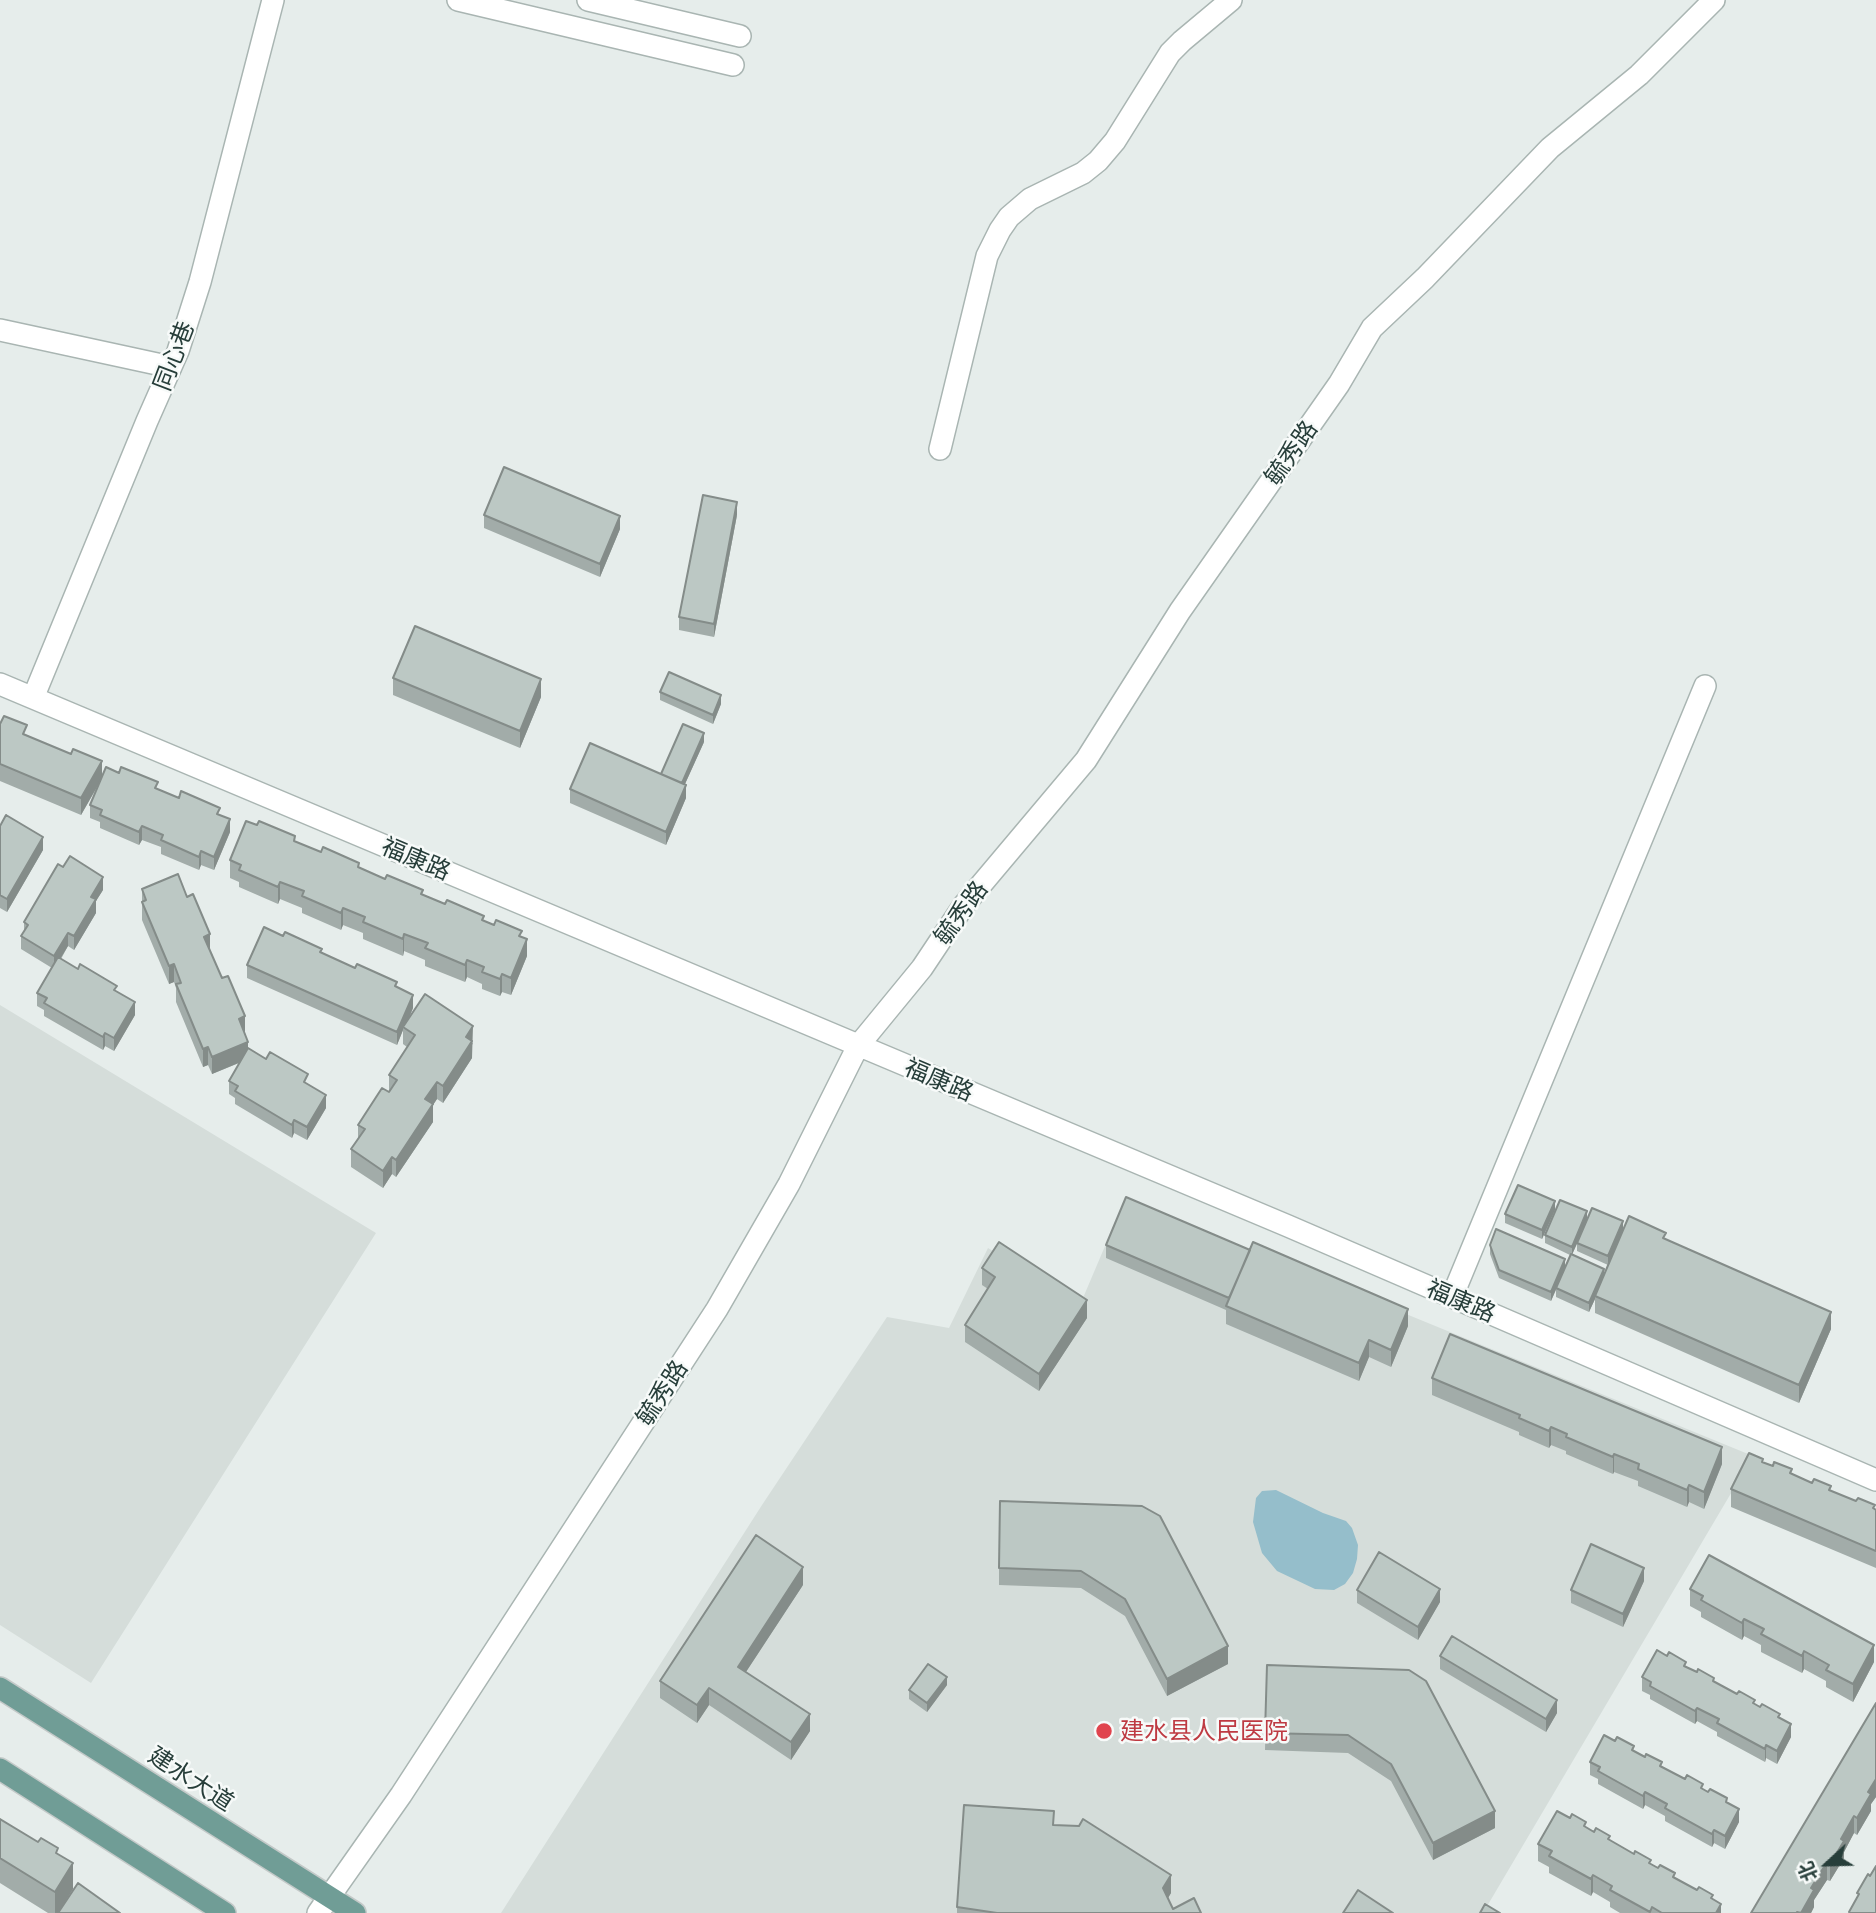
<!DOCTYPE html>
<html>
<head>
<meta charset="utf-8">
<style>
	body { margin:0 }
	#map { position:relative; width:1876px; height:1913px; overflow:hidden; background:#e6edeb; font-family:"Exo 2","Noto Sans SC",sans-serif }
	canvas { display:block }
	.north { position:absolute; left:1792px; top:1829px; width:70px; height:70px; -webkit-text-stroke:5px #f7faf9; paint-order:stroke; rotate:248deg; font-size:19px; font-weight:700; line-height:28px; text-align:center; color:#273e3a }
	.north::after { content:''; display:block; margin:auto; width:24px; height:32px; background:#273e3a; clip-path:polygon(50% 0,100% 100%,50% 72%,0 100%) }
</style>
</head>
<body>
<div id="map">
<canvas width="1876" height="1913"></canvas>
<div class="north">北</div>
</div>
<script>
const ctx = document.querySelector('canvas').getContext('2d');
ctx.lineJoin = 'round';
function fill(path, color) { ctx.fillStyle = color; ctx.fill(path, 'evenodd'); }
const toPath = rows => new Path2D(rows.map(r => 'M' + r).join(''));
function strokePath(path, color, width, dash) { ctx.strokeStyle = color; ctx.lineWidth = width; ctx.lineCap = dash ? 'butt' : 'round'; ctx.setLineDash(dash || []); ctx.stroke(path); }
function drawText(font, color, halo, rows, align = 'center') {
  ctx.font = font + ' "Exo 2","Noto Sans SC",sans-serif'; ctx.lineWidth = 5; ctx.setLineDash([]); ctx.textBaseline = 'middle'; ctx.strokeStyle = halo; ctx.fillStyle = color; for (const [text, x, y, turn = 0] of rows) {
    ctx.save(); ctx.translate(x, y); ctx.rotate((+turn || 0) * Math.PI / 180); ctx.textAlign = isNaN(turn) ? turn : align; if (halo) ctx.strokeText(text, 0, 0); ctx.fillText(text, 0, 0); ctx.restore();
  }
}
fill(toPath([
	[0,1005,376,1233,91,1683,0,1625],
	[1125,1199,1753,1456,1483,1913,501,1913,762,1505,887,1317,949,1328,988,1248,1080,1305]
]), '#d5ddda');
fill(toPath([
	[1276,1490,1323,1513,1346,1521,1352,1528,1358,1545,1357,1559,1353,1573,1345,1584,1334,1590,1315,1589,1277,1571,1262,1553,1253,1522,1256,1498,1262,1491]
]), '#95becb');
const minor = toPath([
	[458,0,733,65],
	[588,0,740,36],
	[0,330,171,367],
	[940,449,987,256,1000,230,1009,217,1030,199,1083,173,1098,161,1115,141,1170,53,1182,41,1231,0],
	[0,684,1288,1226,1876,1480],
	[33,698,147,421,178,351,200,282,273,0],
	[1452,1297,1705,686],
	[318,1913,401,1795,717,1309,789,1184,858,1046,922,968,964,905,1086,760,1180,611,1339,384,1372,328,1425,278,1550,148,1639,75,1714,0]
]);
const major = toPath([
	[0,1688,355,1913],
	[0,1769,225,1913]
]);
strokePath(minor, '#a9b5b2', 24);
strokePath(major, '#c3c9c8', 24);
strokePath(minor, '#fff', 21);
strokePath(major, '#709d96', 21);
fill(toPath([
	[484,515,620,529,600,577,484,528],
	[737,515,714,637,679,630,679,617],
	[393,678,541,697,520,748,393,695],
	[660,692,721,704,713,724,660,700],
	[0,724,27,735,102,776,158,789,220,815,230,832,214,870,201,865,199,870,161,854,161,847,142,840,139,845,100,828,100,822,90,818,90,805,99,784,81,815,0,781],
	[704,742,685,784,686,798,666,845,570,803,570,789,661,774],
	[0,826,43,850,7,912,0,908],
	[295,841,522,937,527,956,511,995,502,992,500,996,482,989,482,984,467,977,465,982,425,966,425,960,404,951,403,956,363,939,363,933,343,925,341,930,302,913,302,908,280,899,278,904,239,887,239,882,230,878,230,860],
	[142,889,210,950,245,1033,248,1049,308,1084,326,1108,307,1140,294,1133,292,1138,235,1104,235,1098,229,1094,229,1081,239,1063,212,1074,208,1065,203,1067,176,1002,176,988,174,982,169,984,142,920],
	[103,890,96,901,96,913,74,950,68,946,61,959,117,992,135,1015,114,1051,105,1046,103,1050,44,1016,44,1010,37,1006,37,993,52,968,21,949,21,936,24,932,24,922],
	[322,953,397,987,413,1008,408,1020,473,1043,472,1045,472,1058,443,1103,437,1099,433,1105,433,1122,396,1177,392,1174,383,1188,351,1167,351,1149,358,1139,358,1125,389,1092,389,1075,407,1047,403,1044,403,1030,397,1045,247,978,247,965],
	[1555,1210,1542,1239,1505,1223,1505,1214],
	[1587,1220,1623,1221,1608,1265,1577,1251,1577,1244,1572,1254,1604,1274,1666,1240,1831,1329,1799,1403,1595,1313,1595,1299,1589,1312,1556,1297,1556,1290,1551,1301,1499,1278,1490,1254,1490,1245,1565,1266,1570,1255,1545,1243,1545,1235],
	[1106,1245,1408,1326,1391,1367,1369,1357,1359,1381,1226,1324,1226,1310,1106,1258],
	[982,1268,1087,1318,1039,1391,965,1342,965,1325,988,1289,982,1285],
	[1432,1378,1722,1464,1704,1509,1689,1502,1687,1507,1638,1486,1638,1481,1614,1472,1613,1474,1566,1454,1566,1451,1551,1445,1549,1448,1519,1435,1519,1432,1432,1395],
	[1763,1462,1876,1510,1876,1568,1731,1507,1731,1489],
	[1160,1516,1228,1664,1167,1696,1125,1616,1081,1588,999,1585,999,1568],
	[1644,1581,1623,1627,1571,1603,1571,1590],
	[803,1585,746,1672,810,1731,791,1760,709,1705,697,1723,660,1698,660,1681],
	[1690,1589,1874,1662,1853,1702,1826,1687,1826,1681,1804,1669,1802,1673,1761,1652,1761,1645,1744,1636,1742,1640,1701,1617,1701,1612,1690,1606],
	[1357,1590,1440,1602,1418,1640,1357,1603],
	[1440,1656,1557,1713,1546,1732,1440,1669],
	[1667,1656,1780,1718,1791,1737,1777,1764,1766,1758,1765,1762,1717,1736,1717,1732,1697,1721,1695,1724,1650,1699,1650,1695,1642,1691,1642,1677],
	[1267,1665,1495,1828,1433,1860,1391,1781,1348,1753,1265,1750],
	[947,1685,927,1712,909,1699,909,1690],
	[1876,1703,1876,1797,1871,1804,1871,1811,1857,1835,1854,1833,1844,1852,1844,1858,1830,1881,1827,1880,1814,1900,1814,1907,1811,1913,1751,1913],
	[1634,1751,1727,1802,1739,1822,1725,1849,1714,1843,1712,1847,1665,1821,1665,1816,1645,1805,1643,1809,1598,1784,1598,1779,1590,1775,1590,1762],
	[0,1819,58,1854,73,1889,59,1912,120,1913,48,1913,0,1883],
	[1054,1825,1171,1893,1168,1898,1173,1909,1201,1913,957,1913,957,1907],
	[1586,1827,1713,1899,1721,1913,1620,1913,1610,1907,1610,1902,1593,1892,1591,1896,1549,1873,1549,1867,1538,1861,1538,1844]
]), '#a2aca9');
fill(toPath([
	[737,502,737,515,714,637,714,624],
	[620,516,620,529,600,577,600,564],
	[541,679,541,697,520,748,520,731],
	[721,695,721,704,713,724,713,715],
	[704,733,704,742,680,795,680,787],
	[102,761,102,778,81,815,81,798],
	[686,785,686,798,666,845,666,832],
	[230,819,230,832,214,870,214,857],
	[142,826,142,840,139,845,139,832],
	[43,837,43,850,7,912,7,899],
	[201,851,201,865,199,870,199,857],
	[103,877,103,890,96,901,96,913,74,950,74,936,91,897],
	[280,882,280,899,278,904,278,887],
	[343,908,343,925,341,930,341,913],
	[68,933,68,946,54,969,54,956],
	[210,934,210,952,204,937],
	[404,934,404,951,403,956,403,939],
	[527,939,527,956,511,995,511,978],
	[467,960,467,977,465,982,465,965],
	[174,964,174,982,169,984,169,966],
	[502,974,502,992,500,996,500,979],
	[413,995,413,1008,405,1028,403,1027,403,1030,397,1045,397,1032],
	[135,1002,135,1015,114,1051,114,1038],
	[245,1016,245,1033,239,1019],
	[473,1026,472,1058,443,1103,443,1086,466,1037],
	[105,1033,105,1046,103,1050,103,1037],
	[248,1042,248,1059,212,1074,212,1057],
	[208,1047,208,1065,203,1067,203,1049],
	[437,1082,437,1099,433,1105,433,1122,396,1177,396,1160,425,1099],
	[326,1095,326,1108,307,1140,307,1127],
	[294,1120,294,1133,292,1138,292,1125],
	[392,1157,392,1174,383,1188,383,1171],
	[1555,1201,1555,1210,1542,1239,1542,1230],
	[1587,1211,1587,1220,1572,1255,1572,1247],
	[1623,1221,1623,1230,1608,1265,1608,1256],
	[1565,1259,1565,1268,1551,1301,1551,1292],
	[1604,1269,1604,1278,1595,1296,1595,1299,1589,1312,1589,1303],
	[1087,1300,1087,1318,1039,1391,1039,1374],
	[1408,1309,1408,1326,1391,1367,1391,1350],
	[1831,1312,1831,1329,1799,1403,1799,1385],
	[1369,1340,1369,1357,1359,1381,1359,1363],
	[1551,1427,1551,1445,1549,1448,1549,1431],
	[1722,1447,1722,1464,1704,1509,1704,1492],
	[1614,1454,1614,1472,1613,1474,1613,1457],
	[1689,1485,1689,1502,1687,1507,1687,1490],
	[803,1567,803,1585,738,1684,738,1667],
	[1644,1568,1644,1581,1623,1627,1623,1614],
	[1440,1589,1440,1602,1418,1640,1418,1627],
	[1744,1619,1744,1636,1742,1640,1742,1623],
	[1874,1645,1874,1662,1853,1702,1853,1684],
	[1228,1646,1228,1664,1167,1696,1167,1679],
	[1804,1651,1804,1669,1802,1673,1802,1656],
	[947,1677,947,1685,927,1712,927,1703],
	[709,1688,709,1705,697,1723,697,1705],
	[1557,1700,1557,1713,1546,1732,1546,1719],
	[1697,1708,1697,1721,1695,1724,1695,1711],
	[810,1714,810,1731,791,1760,791,1742],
	[1791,1724,1791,1737,1777,1764,1777,1751],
	[1766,1745,1766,1758,1765,1762,1765,1749],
	[1876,1779,1876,1797,1871,1804,1871,1811,1857,1835,1857,1818,1868,1792],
	[1645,1792,1645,1805,1643,1809,1643,1796],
	[1739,1809,1739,1822,1725,1849,1725,1836],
	[1495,1811,1495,1828,1433,1860,1433,1843],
	[1854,1816,1854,1833,1844,1852,1844,1858,1830,1881,1830,1864,1841,1839],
	[1714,1830,1714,1843,1712,1847,1712,1834],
	[1827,1862,1827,1880,1814,1900,1814,1907,1811,1913,1801,1913,1811,1888],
	[73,1863,73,1889,58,1913,55,1913,55,1892],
	[1171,1875,1171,1893,1163,1906,1163,1888],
	[1593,1875,1593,1892,1591,1896,1591,1879],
	[1721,1904,1721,1913,1716,1913]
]), '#848c89');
const building = toPath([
	[504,467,620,516,600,564,484,515,504,467],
	[703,495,737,502,714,624,679,617,703,495],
	[415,626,541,679,520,731,393,678,415,626],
	[669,672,721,695,713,715,660,692,669,672],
	[4,716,27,725,23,734,71,754,73,749,102,761,81,798,0,764,0,724,4,716],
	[683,724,704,733,682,783,661,774,683,724],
	[590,743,686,785,666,832,570,789,590,743],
	[106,767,119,773,121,767,158,782,155,788,179,798,181,791,220,808,217,814,230,819,214,857,201,851,199,857,161,840,163,835,142,826,139,832,100,815,102,810,90,805,106,767],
	[6,815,43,837,7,899,0,895,0,826,6,815],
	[246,821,257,825,259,821,295,836,294,841,321,852,323,847,359,863,358,867,385,879,387,875,423,890,421,894,445,904,447,900,484,916,482,920,494,925,496,920,522,931,519,936,527,939,511,978,502,974,500,979,482,972,484,967,467,960,465,965,425,948,428,943,404,934,403,939,363,922,365,917,343,908,341,913,302,896,304,891,280,882,278,887,239,870,241,865,230,860,246,821],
	[70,856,103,877,91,897,96,899,74,936,68,933,54,956,21,936,28,925,24,922,58,864,63,867,70,856],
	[178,874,187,897,193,894,210,934,204,937,222,978,228,976,245,1016,239,1019,248,1042,212,1057,208,1047,203,1049,176,984,181,983,174,964,169,966,142,902,146,900,142,889,178,874],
	[264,927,283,936,285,932,322,949,320,952,355,968,357,964,397,982,395,986,413,995,397,1032,247,965,264,927],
	[58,957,78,969,80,964,117,986,114,990,135,1002,114,1038,105,1033,103,1037,44,1003,47,998,37,993,58,957],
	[425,994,473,1026,466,1037,472,1041,443,1086,437,1082,425,1099,433,1104,396,1160,392,1157,383,1171,351,1149,365,1129,358,1125,382,1088,389,1092,397,1080,389,1075,415,1035,403,1027,425,994],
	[248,1048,266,1059,270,1052,308,1074,304,1082,326,1095,307,1127,294,1120,292,1125,235,1091,238,1086,229,1081,248,1048],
	[1518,1185,1555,1201,1542,1230,1505,1214,1518,1185],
	[1126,1197,1250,1250,1229,1298,1106,1245,1126,1197],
	[1560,1200,1587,1211,1572,1247,1545,1235,1560,1200],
	[1592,1208,1623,1221,1608,1256,1577,1243,1592,1208],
	[1629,1216,1666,1233,1663,1238,1831,1312,1799,1385,1595,1296,1629,1216],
	[1496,1229,1565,1259,1551,1292,1499,1270,1490,1245,1496,1229],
	[999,1242,1087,1300,1039,1374,965,1325,995,1277,982,1268,999,1242],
	[1253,1242,1408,1309,1391,1350,1369,1340,1359,1363,1226,1306,1253,1242],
	[1571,1254,1604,1269,1589,1303,1556,1288,1571,1254],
	[1450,1334,1722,1447,1704,1492,1689,1485,1687,1490,1638,1469,1639,1464,1614,1454,1613,1457,1566,1437,1567,1434,1551,1427,1549,1431,1519,1418,1520,1415,1432,1378,1450,1334],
	[1749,1453,1763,1459,1762,1462,1773,1466,1774,1462,1792,1469,1790,1473,1812,1483,1814,1479,1831,1486,1829,1490,1856,1501,1858,1498,1875,1505,1873,1508,1876,1510,1876,1551,1731,1489,1749,1453],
	[1000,1501,1142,1506,1160,1516,1228,1646,1167,1679,1125,1599,1081,1571,999,1568,1000,1501],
	[756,1535,803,1567,738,1667,810,1714,791,1742,709,1688,697,1705,660,1681,756,1535],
	[1591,1544,1644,1568,1623,1614,1571,1590,1591,1544],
	[1379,1552,1440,1589,1418,1627,1357,1590,1379,1552],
	[1709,1555,1874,1645,1853,1684,1826,1670,1829,1665,1804,1651,1802,1656,1761,1634,1764,1629,1744,1619,1742,1623,1701,1600,1703,1596,1690,1589,1709,1555],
	[1452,1636,1557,1700,1546,1719,1440,1656,1452,1636],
	[1657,1650,1667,1656,1669,1652,1686,1662,1684,1666,1697,1672,1698,1669,1714,1678,1713,1681,1737,1694,1739,1691,1755,1700,1753,1703,1760,1707,1762,1704,1780,1714,1778,1717,1791,1724,1777,1751,1766,1745,1765,1749,1717,1723,1719,1719,1697,1708,1695,1711,1650,1686,1651,1682,1642,1677,1657,1650],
	[928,1664,947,1677,927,1703,909,1690,928,1664],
	[1267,1665,1409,1670,1426,1681,1495,1811,1433,1843,1391,1764,1348,1735,1265,1733,1267,1665],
	[1876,1703,1876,1779,1868,1792,1871,1794,1857,1818,1854,1816,1841,1839,1844,1841,1830,1864,1827,1862,1811,1888,1814,1890,1801,1913,1797,1912,1797,1913,1751,1913,1876,1703],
	[1604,1735,1615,1741,1617,1737,1634,1746,1632,1750,1645,1757,1646,1754,1662,1762,1660,1766,1685,1779,1687,1775,1703,1784,1701,1788,1708,1792,1710,1789,1727,1798,1726,1802,1739,1809,1725,1836,1714,1830,1712,1834,1665,1808,1667,1804,1645,1792,1643,1796,1598,1771,1600,1767,1590,1762,1604,1735],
	[964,1805,1054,1811,1053,1825,1079,1826,1083,1819,1171,1875,1163,1888,1173,1909,1194,1898,1201,1913,997,1913,957,1907,964,1805],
	[1557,1811,1570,1818,1572,1814,1586,1822,1584,1826,1594,1832,1596,1828,1610,1836,1608,1839,1634,1854,1635,1851,1651,1860,1649,1863,1658,1868,1660,1865,1675,1873,1673,1877,1697,1890,1699,1887,1713,1895,1711,1898,1721,1904,1716,1913,1662,1913,1652,1907,1650,1912,1610,1890,1612,1886,1593,1875,1591,1879,1549,1856,1552,1851,1538,1844,1557,1811],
	[0,1819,38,1842,41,1838,58,1848,56,1853,73,1863,55,1892,0,1858,0,1819],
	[1876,1866,1876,1913,1850,1913,1849,1912,1859,1894,1857,1893,1868,1874,1870,1876,1876,1866],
	[78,1883,120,1913,58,1913,78,1883],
	[1358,1890,1393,1913,1343,1913,1358,1890],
	[1485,1904,1500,1913,1480,1913,1485,1904]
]);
fill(building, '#bcc8c4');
strokePath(building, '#848c89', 2);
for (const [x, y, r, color] of [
	[1104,1731,9,"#e0444e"]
]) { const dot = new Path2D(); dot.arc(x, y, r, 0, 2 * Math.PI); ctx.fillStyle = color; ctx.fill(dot); strokePath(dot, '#f7faf9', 2.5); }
drawText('24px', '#273e3a', '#f7faf9', [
	["同心巷",174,356,-69],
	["毓秀路",1291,453,-55],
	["福康路",416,859,23],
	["毓秀路",961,913,-54],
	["福康路",939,1080,23],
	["福康路",1461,1301,23],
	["毓秀路",662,1393,-57],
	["建水大道",191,1779,33]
]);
drawText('24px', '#be3a42', '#f7faf9', [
	["建水县人民医院",1120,1731]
], 'left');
</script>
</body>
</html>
